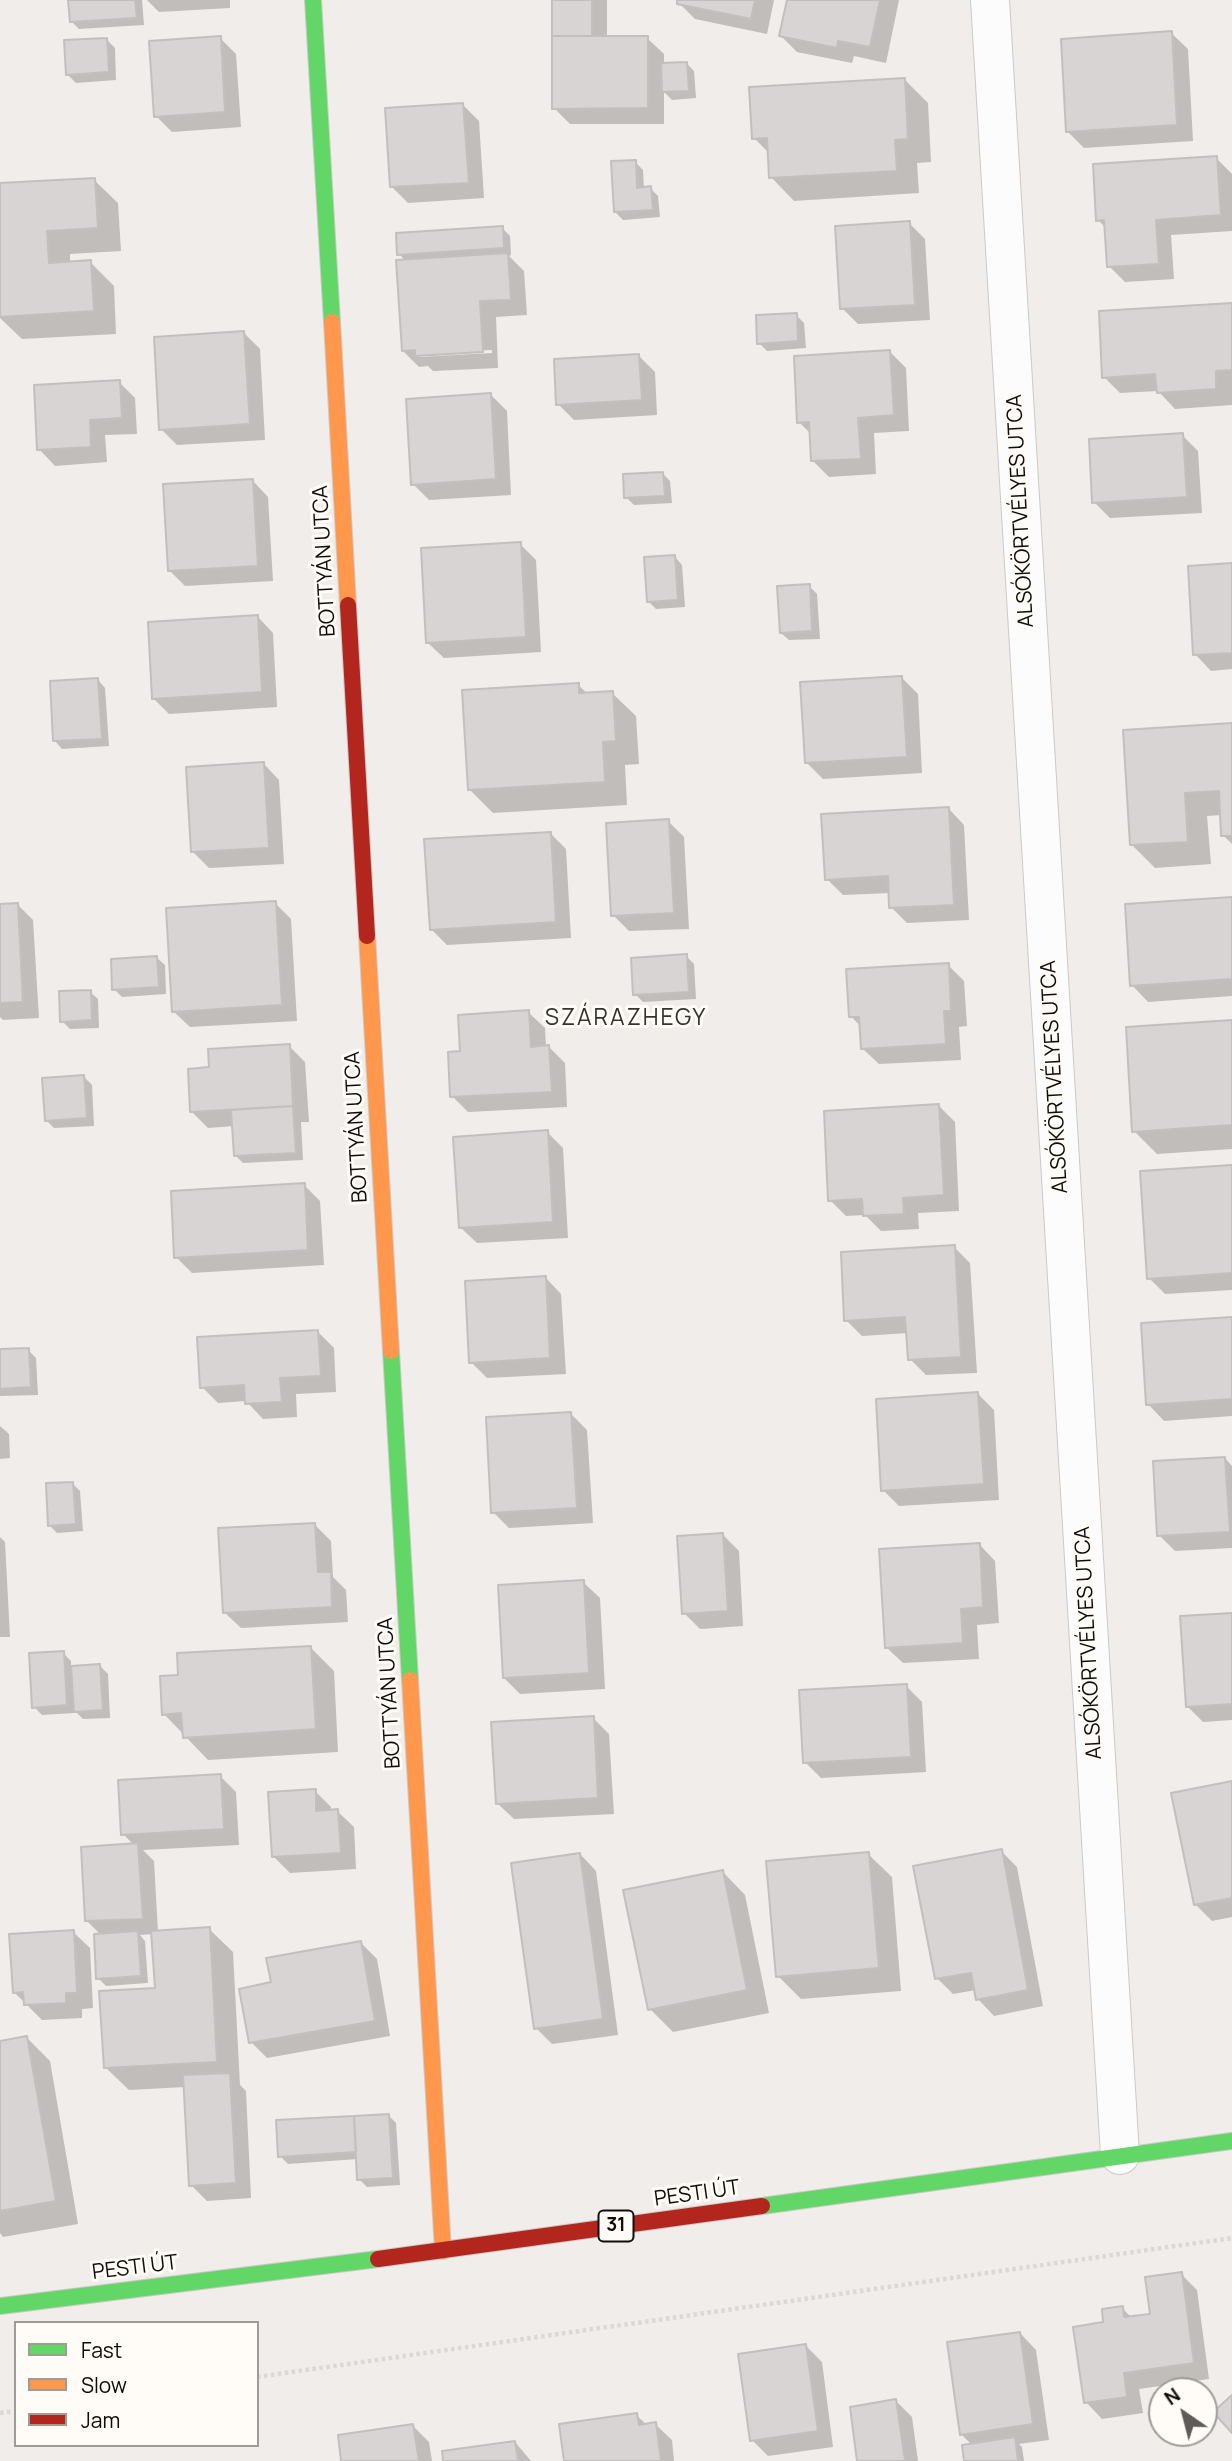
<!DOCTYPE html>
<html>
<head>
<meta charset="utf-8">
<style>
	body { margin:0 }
	#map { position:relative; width:1232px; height:2461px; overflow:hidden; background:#f0edea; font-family:Manrope,sans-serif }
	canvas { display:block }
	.legend { position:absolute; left:14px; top:2321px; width:245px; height:126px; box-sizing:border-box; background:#fffbf6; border:2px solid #9f9c98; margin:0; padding:9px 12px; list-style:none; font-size:21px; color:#0f0d0b }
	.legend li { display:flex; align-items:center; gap:14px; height:35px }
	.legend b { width:35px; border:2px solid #9f9c98 }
	.north { position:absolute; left:1148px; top:2377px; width:70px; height:70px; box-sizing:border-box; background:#fffbf6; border:2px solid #9f9c98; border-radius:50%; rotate:325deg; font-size:19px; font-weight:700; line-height:28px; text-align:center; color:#0f0d0b }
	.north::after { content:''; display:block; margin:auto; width:24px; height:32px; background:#5e5b59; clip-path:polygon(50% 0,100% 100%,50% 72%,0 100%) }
</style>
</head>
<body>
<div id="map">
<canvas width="1232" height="2461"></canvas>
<ul class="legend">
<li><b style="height:9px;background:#63d668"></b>Fast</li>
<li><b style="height:9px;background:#ff974d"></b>Slow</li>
<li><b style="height:9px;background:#b3261e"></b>Jam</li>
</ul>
<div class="north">N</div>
</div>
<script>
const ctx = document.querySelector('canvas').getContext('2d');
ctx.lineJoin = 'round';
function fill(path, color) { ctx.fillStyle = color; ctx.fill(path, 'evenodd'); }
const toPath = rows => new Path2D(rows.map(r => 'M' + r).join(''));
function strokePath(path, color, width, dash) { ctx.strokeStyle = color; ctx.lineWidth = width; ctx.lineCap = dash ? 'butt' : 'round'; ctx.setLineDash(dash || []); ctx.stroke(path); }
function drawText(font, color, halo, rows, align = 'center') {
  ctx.font = font + ' Manrope,sans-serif'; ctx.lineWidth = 6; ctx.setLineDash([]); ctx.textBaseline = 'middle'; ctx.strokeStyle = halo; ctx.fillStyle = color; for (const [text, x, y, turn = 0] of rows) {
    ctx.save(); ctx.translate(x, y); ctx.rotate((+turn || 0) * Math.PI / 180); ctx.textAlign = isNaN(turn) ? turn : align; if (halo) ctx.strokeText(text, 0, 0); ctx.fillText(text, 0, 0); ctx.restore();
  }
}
fill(toPath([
	[69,0,142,0,144,25,79,29,71,21],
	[147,0,230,0,230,8,159,12],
	[554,0,607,0,607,38,647,38,664,54,664,65,686,63,694,71,696,98,672,100,664,92,664,124,570,124,554,108],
	[679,0,774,0,767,34,695,19,679,3],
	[789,0,899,0,886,63,854,56,852,63,797,52,781,36],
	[1171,33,1188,49,1193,141,1084,148,1068,132],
	[220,38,236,54,241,127,172,132,156,116],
	[107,40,115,48,116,80,76,83,68,75],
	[904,79,928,103,931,162,917,163,919,193,794,201,771,177,770,154,754,138],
	[463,105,479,121,484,198,408,203,392,187],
	[1216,158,1232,174,1232,231,1171,235,1174,279,1125,282,1109,266,1107,229,1098,220],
	[635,162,643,170,644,189,650,188,658,196,660,217,623,220,615,212],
	[94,180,118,203,121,251,70,254,70,263,90,262,114,286,116,334,22,339,0,318,0,185],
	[909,223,925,239,930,320,858,324,842,308],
	[502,228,510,236,511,255,509,256,524,271,527,315,496,317,498,368,433,371,428,366,419,367,403,351,406,261,399,254],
	[492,350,492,353,419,357,416,354],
	[1232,305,1232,405,1175,409,1158,391,1120,393,1104,377],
	[796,315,804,323,806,348,767,351,759,343],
	[244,333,260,349,265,440,177,445,161,429],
	[890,352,906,368,909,431,874,433,876,474,829,477,813,461,811,434,799,422],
	[639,356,655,372,657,415,574,420,558,404],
	[119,382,135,398,137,434,105,435,107,462,55,466,39,449],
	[491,395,507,411,511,495,429,500,413,484],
	[1182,435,1198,451,1202,513,1110,518,1094,502],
	[662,473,670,481,672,503,634,505,626,497],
	[252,480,268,497,273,581,185,586,169,570],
	[520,544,536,560,541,652,444,658,427,642],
	[675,557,682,565,685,607,656,609,648,601],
	[1232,565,1232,669,1211,671,1195,654],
	[809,586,817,594,820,639,789,640,781,633],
	[257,616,273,633,277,707,169,714,153,698],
	[902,678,918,694,922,773,823,779,807,763],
	[98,680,105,688,109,746,62,749,55,741],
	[578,685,588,694,612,693,636,716,639,764,625,765,627,805,493,813,469,789],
	[1232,725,1232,844,1223,835,1222,815,1207,816,1211,864,1155,868,1132,845],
	[263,763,279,780,284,864,209,868,193,852],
	[948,808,964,825,969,920,907,923,891,907,891,893,843,895,827,879],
	[668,821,684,837,689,929,629,931,613,915],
	[550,833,566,849,571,938,447,945,431,929],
	[1232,899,1232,996,1148,1002,1132,985],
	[275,903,291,919,297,1021,190,1027,173,1011],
	[17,904,33,920,39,1018,3,1020,0,1017,0,905],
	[686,956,694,964,696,999,643,1002,635,994],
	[157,958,165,965,166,994,122,997,114,989],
	[948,965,964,981,967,1026,959,1027,961,1060,879,1064,862,1048,861,1027,851,1016],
	[90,992,98,999,99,1028,70,1029,62,1021],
	[528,1012,545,1028,546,1047,549,1047,565,1063,567,1107,468,1112,452,1096,462,1053],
	[1232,1021,1232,1149,1157,1154,1134,1131],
	[289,1046,305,1062,309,1122,301,1122,303,1160,243,1163,235,1155,234,1126,208,1128,192,1112,211,1069],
	[84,1077,92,1085,94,1126,54,1128,46,1120],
	[939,1106,955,1122,959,1211,918,1213,919,1229,881,1231,865,1215,846,1216,830,1200],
	[547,1132,563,1148,568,1238,477,1243,460,1227],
	[1232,1167,1232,1290,1165,1294,1149,1278],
	[304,1185,320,1201,324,1265,192,1273,176,1257],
	[954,1247,970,1263,977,1373,926,1375,910,1359,908,1333,862,1336,846,1320],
	[545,1277,561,1294,566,1374,487,1378,471,1362],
	[1232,1319,1232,1416,1164,1421,1148,1404],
	[318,1332,334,1348,336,1392,296,1394,297,1417,263,1419,246,1401,218,1403,202,1387],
	[28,1350,36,1358,38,1395,0,1396,0,1351],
	[978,1394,994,1410,999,1500,899,1506,883,1490],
	[571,1414,587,1430,593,1523,509,1528,493,1512],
	[0,1426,9,1434,10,1458,0,1459],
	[1225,1458,1232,1466,1232,1548,1175,1551,1159,1535],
	[72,1483,80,1491,83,1531,57,1533,49,1525],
	[315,1525,331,1541,333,1577,346,1590,348,1622,241,1628,224,1612],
	[723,1535,739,1551,743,1626,700,1629,684,1613],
	[0,1537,5,1542,10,1637,0,1637],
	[979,1544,995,1561,999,1623,977,1625,979,1659,903,1663,886,1647],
	[583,1582,600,1598,605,1689,520,1694,504,1678],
	[1232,1615,1232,1720,1203,1722,1187,1706],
	[310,1647,334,1671,338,1752,208,1760,164,1714,180,1676],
	[63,1653,71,1661,71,1667,100,1666,108,1674,110,1718,83,1719,74,1710,74,1713,42,1715,34,1707],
	[906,1686,922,1702,926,1772,821,1778,805,1762],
	[593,1718,609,1734,614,1814,514,1819,497,1803],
	[220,1776,236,1792,239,1845,143,1850,154,1861,158,1932,209,1929,233,1952,240,2085,246,2091,251,2198,207,2201,191,2185,185,2087,129,2090,105,2067,156,1990,153,1934,140,1935,145,1941,148,1983,106,1986,98,1978,101,1935,87,1921,134,1845,123,1834],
	[1232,1783,1232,1917,1212,1921,1196,1905],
	[315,1791,331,1807,331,1812,337,1811,354,1827,356,1869,290,1873,274,1857],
	[1001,1851,1017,1867,1043,2006,994,2016,978,1999,976,1990,953,1994,937,1978],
	[580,1854,596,1871,618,2035,552,2044,536,2028],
	[868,1854,892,1877,901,1991,801,1999,778,1976],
	[722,1871,745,1895,769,2013,673,2032,650,2009],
	[73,1932,90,1948,93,2008,82,2009,82,2018,42,2020,14,1992],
	[361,1943,377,1959,390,2036,267,2058,251,2042,273,1984],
	[27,2038,50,2061,78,2224,3,2237,0,2233,0,2043],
	[388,2115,396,2123,400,2185,367,2187,359,2179,358,2159,288,2164,280,2156],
	[1181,2274,1197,2290,1209,2379,1139,2389,1143,2413,1102,2419,1086,2402,1105,2324,1122,2308,1132,2318,1152,2315],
	[1020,2333,1036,2350,1049,2440,1019,2444,1022,2447,1024,2461,966,2461,972,2445,961,2434],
	[806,2346,822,2362,833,2447,768,2456,752,2440],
	[896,2401,912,2417,918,2461,859,2461],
	[636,2415,647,2425,655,2424,672,2440,674,2461,565,2461],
	[413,2426,429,2442,432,2461,343,2461],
	[515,2442,531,2461,445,2461]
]), '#0003');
const building = toPath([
	[68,0,135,0,137,18,70,22,68,0],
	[552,0,592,0,592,36,552,36,552,0],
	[677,0,755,0,751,19,677,4,677,0],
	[787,0,880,0,870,47,838,41,837,48,779,36,787,0],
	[1172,31,1177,125,1066,132,1061,39,1172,31],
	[221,36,225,112,154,117,149,41,221,36],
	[552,36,648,36,648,108,552,109,552,36],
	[107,38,109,72,66,75,64,40,107,38],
	[687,62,689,91,662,92,661,63,687,62],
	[905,78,908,139,895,140,897,171,769,178,767,138,752,139,749,87,905,78],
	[463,103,469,183,390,187,385,108,463,103],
	[1217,156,1221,215,1156,220,1159,264,1107,267,1104,220,1096,221,1093,164,1217,156],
	[636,160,637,188,651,186,653,210,614,212,611,161,636,160],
	[95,178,98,228,47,231,49,263,91,260,94,311,0,317,0,183,95,178],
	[910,221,915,305,840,309,835,226,910,221],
	[503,226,504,248,397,255,396,233,503,226],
	[508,253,511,300,480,301,483,352,415,356,415,350,402,351,396,260,508,253],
	[1232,303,1232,370,1216,371,1216,389,1157,393,1155,374,1102,378,1099,311,1232,303],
	[797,313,798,341,757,344,756,315,797,313],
	[244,331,250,424,159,430,154,337,244,331],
	[890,350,894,415,858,418,861,459,811,461,809,422,797,423,794,356,890,350],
	[639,354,642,400,556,405,554,359,639,354],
	[120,380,122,418,90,420,91,447,37,450,34,385,120,380],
	[491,393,496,479,411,485,406,399,491,393],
	[1183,433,1187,497,1092,503,1089,439,1183,433],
	[663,472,665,496,624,498,623,474,663,472],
	[253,479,258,566,168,571,163,484,253,479],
	[521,542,526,637,426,643,421,548,521,542],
	[675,555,678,600,647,602,644,557,675,555],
	[1232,563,1232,653,1193,655,1188,566,1232,563],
	[810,584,812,631,780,633,777,586,810,584],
	[258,615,262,692,152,699,148,622,258,615],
	[902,676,907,757,805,763,800,682,902,676],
	[98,678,102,739,53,741,50,681,98,678],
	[579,683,579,693,613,691,616,741,603,742,605,782,468,790,462,690,579,683],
	[1232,723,1232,836,1221,836,1219,791,1185,793,1188,842,1130,845,1123,730,1232,723],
	[264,762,269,848,191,852,186,767,264,762],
	[949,807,954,905,889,908,888,876,825,880,821,814,949,807],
	[669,819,674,913,611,916,606,823,669,819],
	[551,832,556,922,430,930,424,839,551,832],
	[1232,897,1232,979,1130,986,1125,904,1232,897],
	[276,901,282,1005,172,1012,166,908,276,901],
	[18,903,23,1002,0,1003,0,904,18,903],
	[687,954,689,992,633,995,631,958,687,954],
	[157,956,159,987,112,990,111,959,157,956],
	[949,963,951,1011,944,1011,946,1044,861,1049,859,1017,849,1017,846,969,949,963],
	[91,990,92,1020,60,1022,59,991,91,990],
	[529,1010,531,1047,549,1045,552,1092,450,1097,448,1052,460,1051,458,1015,529,1010],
	[1232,1020,1232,1125,1132,1132,1126,1027,1232,1020],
	[290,1044,293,1106,190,1112,188,1069,209,1067,208,1049,290,1044],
	[84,1075,87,1118,45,1121,42,1078,84,1075],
	[939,1104,944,1195,903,1198,904,1214,863,1216,862,1199,828,1201,824,1111,939,1104],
	[293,1106,296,1153,234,1156,231,1110,293,1106],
	[548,1130,553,1222,459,1228,453,1137,548,1130],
	[1232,1165,1232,1273,1147,1279,1140,1171,1232,1165],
	[305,1183,308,1250,174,1258,171,1191,305,1183],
	[955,1245,961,1357,908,1360,905,1317,844,1321,841,1252,955,1245],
	[546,1276,550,1358,469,1363,465,1281,546,1276],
	[1232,1317,1232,1399,1146,1405,1141,1323,1232,1317],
	[318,1330,321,1376,280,1378,282,1402,245,1404,244,1385,200,1388,197,1337,318,1330],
	[29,1348,31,1387,0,1389,0,1349,29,1348],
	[978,1392,984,1484,881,1491,876,1399,978,1392],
	[571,1412,577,1508,491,1513,486,1417,571,1412],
	[1225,1457,1230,1532,1157,1536,1153,1461,1225,1457],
	[73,1482,76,1524,48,1526,46,1483,73,1482],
	[315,1523,318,1572,331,1572,332,1607,223,1613,218,1528,315,1523],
	[723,1533,728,1611,682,1614,677,1536,723,1533],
	[980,1543,983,1607,961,1609,963,1643,885,1648,879,1549,980,1543],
	[584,1580,589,1673,503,1678,498,1585,584,1580],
	[1232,1613,1232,1704,1186,1707,1180,1616,1232,1613],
	[311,1646,316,1729,183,1738,181,1713,162,1715,160,1676,178,1675,177,1653,311,1646],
	[64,1651,67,1705,32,1708,29,1653,64,1651],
	[100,1664,103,1710,74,1712,71,1666,100,1664],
	[907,1684,911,1757,803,1763,799,1690,907,1684],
	[594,1716,598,1798,496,1804,491,1722,594,1716],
	[221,1774,224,1829,121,1835,118,1780,221,1774],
	[1232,1781,1232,1898,1194,1905,1171,1793,1232,1781],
	[316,1789,316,1811,338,1809,341,1853,272,1857,268,1792,316,1789],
	[138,1843,143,1919,85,1921,81,1847,138,1843],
	[1002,1849,1028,1990,976,2000,971,1973,935,1979,913,1866,1002,1849],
	[869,1852,879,1968,776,1977,766,1861,869,1852],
	[580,1853,603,2019,534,2029,511,1863,580,1853],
	[723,1870,747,1990,648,2010,623,1890,723,1870],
	[210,1927,217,2062,104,2068,99,1991,155,1988,151,1931,210,1927],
	[74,1930,77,1993,66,1993,66,2003,24,2005,23,1992,13,1993,9,1934,74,1930],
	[138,1931,141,1976,96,1979,94,1934,138,1931],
	[361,1941,375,2021,249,2043,239,1989,271,1982,266,1958,361,1941],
	[27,2036,56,2201,0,2211,0,2041,27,2036],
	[230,2073,236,2183,189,2186,183,2075,230,2073],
	[389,2114,393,2178,357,2180,354,2116,389,2114],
	[354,2116,356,2152,278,2157,276,2120,354,2116],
	[1182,2272,1194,2363,1124,2373,1127,2397,1084,2403,1073,2327,1103,2322,1102,2309,1123,2306,1124,2317,1150,2314,1145,2277,1182,2272],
	[1020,2332,1033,2424,960,2435,947,2342,1020,2332],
	[806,2344,818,2431,750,2441,738,2354,806,2344],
	[1232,2395,1232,2433,1213,2412,1232,2395],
	[896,2399,905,2461,857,2461,850,2407,896,2399],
	[637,2413,639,2425,656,2422,661,2461,564,2461,559,2424,637,2413],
	[413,2424,419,2461,341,2461,338,2435,413,2424],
	[1015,2437,1018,2461,964,2461,962,2445,1015,2437],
	[515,2441,518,2461,443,2461,442,2451,515,2441]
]);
fill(building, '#d8d4d3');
strokePath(building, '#c2bfbf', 2);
const street = toPath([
	[990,0,1120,2155]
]);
const fast = toPath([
	[313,0,332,322],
	[391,1351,410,1680],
	[762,2206,1232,2141],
	[0,2306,378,2259]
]);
const slow = toPath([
	[332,322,348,605],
	[367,936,391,1351],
	[410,1680,443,2251]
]);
const jam = toPath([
	[348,605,367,936],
	[378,2259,762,2206]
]);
strokePath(street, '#ccc9c7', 40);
strokePath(fast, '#ccc9c7', 18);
strokePath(slow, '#ccc9c7', 18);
strokePath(jam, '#ccc9c7', 18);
strokePath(toPath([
	[257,2377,1232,2238],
	[0,2413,16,2411]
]), '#dad9d7', 4.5, [3.5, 3.5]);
strokePath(street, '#fdfcfc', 38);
strokePath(fast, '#63d668', 16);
strokePath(slow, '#ff974d', 16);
strokePath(jam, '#b3261e', 16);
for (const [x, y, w] of [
	[616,2226,35]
]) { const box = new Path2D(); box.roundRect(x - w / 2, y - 15.5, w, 31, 5); ctx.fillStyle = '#fffbf6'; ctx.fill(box); strokePath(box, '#0f0d0b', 2); }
drawText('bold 19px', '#0f0d0b', null, [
	["31",616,2226]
]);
drawText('21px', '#0f0d0b', '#fffbf6', [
	["ALSÓKÖRTVÉLYES UTCA",1021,511,-93],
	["BOTTYÁN UTCA",325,561,-93],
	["ALSÓKÖRTVÉLYES UTCA",1055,1077,-93],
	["BOTTYÁN UTCA",357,1127,-93],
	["ALSÓKÖRTVÉLYES UTCA",1089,1643,-93],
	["BOTTYÁN UTCA",390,1693,-93],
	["PESTI ÚT",697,2194,-8],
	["PESTI ÚT",135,2268,-7]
]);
ctx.letterSpacing = '2px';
drawText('23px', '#37322c', '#fffbf6', [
	["SZÁRAZHEGY",626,1019]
]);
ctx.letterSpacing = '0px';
</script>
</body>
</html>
